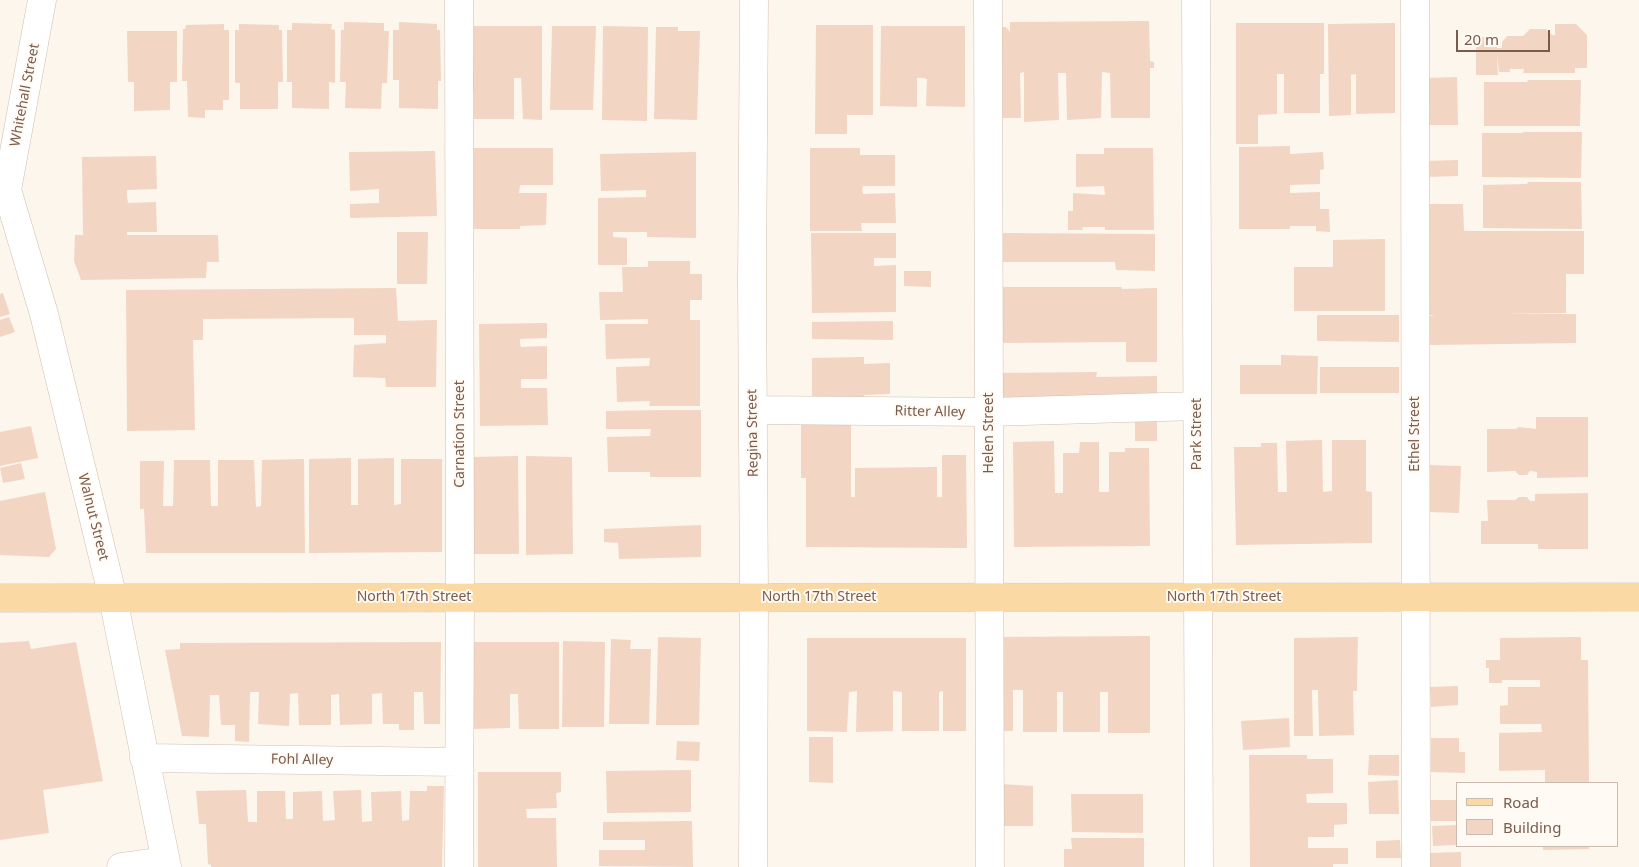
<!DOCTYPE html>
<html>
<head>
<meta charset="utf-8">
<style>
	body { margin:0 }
	#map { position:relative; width:1639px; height:867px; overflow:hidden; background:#fdf6ec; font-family:"Noto Sans",sans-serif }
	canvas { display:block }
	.legend { position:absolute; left:1456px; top:782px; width:162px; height:65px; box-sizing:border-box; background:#fffaf3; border:1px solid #cabbb1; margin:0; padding:6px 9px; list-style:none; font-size:15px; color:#7a5c4d }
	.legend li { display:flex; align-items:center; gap:10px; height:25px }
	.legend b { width:25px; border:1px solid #cabbb1 }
	.scale { position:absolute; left:1456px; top:30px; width:94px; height:22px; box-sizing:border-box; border:2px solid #7a5c4d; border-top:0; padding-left:6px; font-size:15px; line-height:18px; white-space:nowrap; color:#7a5c4d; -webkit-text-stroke:4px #fffaf3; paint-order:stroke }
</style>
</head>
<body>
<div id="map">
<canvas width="1639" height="867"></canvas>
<ul class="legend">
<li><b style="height:6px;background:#fbd9a5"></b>Road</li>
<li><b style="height:14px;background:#f3d5c3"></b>Building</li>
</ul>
<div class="scale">20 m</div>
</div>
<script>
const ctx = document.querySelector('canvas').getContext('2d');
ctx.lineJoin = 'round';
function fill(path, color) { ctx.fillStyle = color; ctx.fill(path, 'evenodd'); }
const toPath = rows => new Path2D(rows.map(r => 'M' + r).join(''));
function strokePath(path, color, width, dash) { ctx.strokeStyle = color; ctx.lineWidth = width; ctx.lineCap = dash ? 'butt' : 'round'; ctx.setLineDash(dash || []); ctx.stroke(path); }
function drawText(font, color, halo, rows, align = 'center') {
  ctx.font = font + ' "Noto Sans",sans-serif'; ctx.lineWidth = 4; ctx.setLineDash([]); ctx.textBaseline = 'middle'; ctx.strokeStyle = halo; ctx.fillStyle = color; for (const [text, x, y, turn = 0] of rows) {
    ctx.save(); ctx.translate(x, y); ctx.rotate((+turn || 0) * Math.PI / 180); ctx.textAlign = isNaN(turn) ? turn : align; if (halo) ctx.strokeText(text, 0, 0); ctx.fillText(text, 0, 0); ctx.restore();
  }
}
fill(toPath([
	[1149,21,1150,61,1154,62,1154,68,1150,68,1150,118,1111,118,1110,73,1102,72,1101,118,1067,120,1066,73,1058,73,1059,120,1024,122,1024,72,1020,73,1021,118,991,118,997,27,1006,27,1010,32,1010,22],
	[344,22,384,23,384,31,389,31,387,83,382,83,381,109,345,108,346,82,340,82,341,30,344,30],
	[399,22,437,24,437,30,440,30,441,81,438,81,438,109,399,108,399,80,393,80,393,30,399,30],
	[292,23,332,24,331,29,335,30,335,83,329,82,329,109,292,108,292,82,287,82,287,30,292,30],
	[1236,23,1324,23,1324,74,1320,74,1320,113,1284,113,1284,74,1277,74,1277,114,1258,115,1258,144,1236,144],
	[1395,23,1395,113,1356,114,1356,74,1351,75,1351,115,1329,116,1328,24],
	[224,24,224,30,229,30,229,100,223,100,223,110,205,110,205,118,188,117,187,81,182,81,183,29,185,29,186,25],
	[239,24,279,25,279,30,282,30,283,82,278,82,278,109,240,109,240,83,235,83,235,30,239,30],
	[1555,24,1576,24,1587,35,1587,68,1575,68,1575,73,1523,73,1524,69,1510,69,1510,72,1499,72,1497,54,1498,75,1476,75,1476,37,1497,37,1497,48,1502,48,1502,42,1507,36,1523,36,1530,29,1546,29,1552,35,1555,35],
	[816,25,873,25,873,115,847,115,847,134,815,134],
	[474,26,542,26,542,120,523,119,521,78,514,78,514,119,474,119,474,93,470,93,470,77,473,77],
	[552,26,596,26,593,110,550,110],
	[603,26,648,27,647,121,602,120],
	[881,26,965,26,965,107,926,106,927,79,923,78,917,78,917,107,880,106],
	[656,27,678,27,678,31,700,31,697,120,654,119],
	[127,31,177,31,177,82,170,82,170,110,134,111,134,82,128,82],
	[1457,77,1458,125,1426,125,1426,78],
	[1527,80,1581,80,1580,126,1484,126,1484,82,1528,82],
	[1523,132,1582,132,1581,178,1482,177,1482,133,1523,133],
	[1290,146,1290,154,1323,152,1324,169,1320,170,1320,184,1290,185,1290,193,1320,192,1320,209,1329,209,1330,232,1316,231,1316,226,1290,226,1290,229,1239,229,1239,147],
	[473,148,553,148,553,185,520,185,519,193,547,193,546,225,520,226,520,229,473,229],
	[810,148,860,148,860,155,895,155,895,186,863,186,862,190,863,194,895,193,896,223,861,223,862,231,810,231],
	[1104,148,1153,148,1154,230,1105,230,1105,227,1082,227,1083,230,1068,230,1068,211,1073,211,1073,193,1105,195,1104,186,1076,187,1076,154,1104,154],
	[435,151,437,216,350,218,350,204,379,203,379,189,350,191,349,152],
	[696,152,696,238,647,237,647,232,613,232,613,237,627,238,627,265,598,265,598,198,646,197,646,190,601,191,600,154],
	[156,156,157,189,127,190,127,196,128,203,156,202,157,232,127,232,127,235,218,235,219,262,207,262,206,278,81,280,74,261,75,235,83,235,82,157],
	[1458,160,1458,176,1426,177,1425,161],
	[1528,182,1581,182,1582,229,1483,228,1483,185,1527,184],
	[1428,204,1463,204,1464,231,1584,231,1584,274,1566,274,1566,313,1503,314,1576,314,1576,343,1430,345,1429,316,1435,316,1429,315],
	[397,232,428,232,427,284,397,284],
	[811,233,896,233,896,258,874,258,874,266,896,265,896,312,812,313],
	[995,233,1155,234,1155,271,1116,270,1115,262,995,262],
	[1385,239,1385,311,1294,311,1294,267,1333,267,1333,240],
	[648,261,690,261,690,274,702,274,702,300,690,300,690,320,700,320,700,406,649,406,650,401,617,402,616,367,649,366,650,358,606,359,605,324,648,324,648,319,600,320,599,292,623,292,622,267,648,267],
	[904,271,931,271,931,287,904,286],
	[999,287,1122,287,1122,289,1157,288,1157,362,1126,362,1126,342,1000,343],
	[396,288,398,321,437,320,436,387,386,387,385,378,353,377,354,345,386,343,386,335,354,335,354,318,203,319,203,340,193,340,195,430,127,431,126,290],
	[3,293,10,314,0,317,0,294],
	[1317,315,1399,315,1399,342,1317,341],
	[9,317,15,332,0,337,0,320],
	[893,321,893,340,812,339,812,322],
	[547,323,547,338,520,339,520,343,521,347,547,346,547,379,521,379,521,388,547,388,548,425,480,426,479,324],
	[1281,355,1318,356,1317,394,1240,394,1240,365,1281,365],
	[864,357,864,364,890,363,890,394,864,395,864,399,812,400,812,358],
	[1320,367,1399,367,1399,393,1320,393],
	[1097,372,1096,377,1157,376,1157,399,996,401,996,373],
	[667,410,701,410,701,477,650,477,650,472,608,472,607,437,650,436,651,429,606,429,606,411],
	[1135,416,1157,416,1157,441,1135,441],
	[801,417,851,418,851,497,855,497,855,468,937,467,937,497,942,497,942,455,966,455,967,548,806,547,806,478,801,478],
	[1536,417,1588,417,1588,477,1537,478,1537,472,1530,471,1527,475,1519,475,1515,471,1487,472,1487,429,1516,429,1518,427,1536,429],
	[31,426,38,458,0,466,0,432],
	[1322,440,1323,492,1332,491,1332,440,1366,440,1366,491,1372,492,1372,543,1236,545,1234,447,1261,447,1261,443,1277,443,1278,492,1287,492,1286,441],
	[1054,441,1055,493,1063,493,1063,453,1079,453,1080,442,1099,442,1099,492,1109,492,1109,452,1125,452,1125,448,1149,448,1150,546,1014,547,1013,442],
	[518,456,519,554,473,554,473,457],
	[526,456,572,457,573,554,526,555],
	[351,458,351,505,358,505,358,459,394,458,394,505,401,504,401,459,442,459,442,552,309,553,309,459],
	[304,459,305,553,146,553,144,509,140,509,140,461,164,461,163,506,173,506,174,460,210,460,211,506,218,506,218,460,254,460,256,507,261,506,262,460],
	[21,463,25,479,3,483,0,468],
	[1430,465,1461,466,1459,513,1429,512],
	[45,492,56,549,49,557,0,555,0,501],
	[1588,493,1588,549,1538,549,1538,544,1481,544,1481,521,1488,521,1487,500,1515,500,1519,497,1527,497,1530,501,1535,501,1535,494],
	[701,525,701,557,619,559,618,543,604,542,604,529],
	[1150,636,1150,733,1108,733,1108,692,1100,692,1100,732,1063,732,1063,692,1057,692,1057,732,1023,732,1023,690,1013,690,1013,731,991,731,992,637],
	[658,637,701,638,699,725,656,725],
	[1358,637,1357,688,1357,691,1353,691,1354,735,1319,736,1318,690,1312,690,1313,736,1294,736,1294,638],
	[1581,637,1581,660,1588,660,1589,783,1545,783,1545,770,1499,771,1499,733,1542,732,1541,724,1500,724,1500,706,1508,705,1508,687,1540,687,1540,680,1502,680,1502,683,1489,683,1489,668,1486,668,1486,660,1500,660,1500,638],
	[807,638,966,638,966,731,943,731,943,691,939,692,939,731,902,731,902,692,893,691,893,731,856,732,857,691,849,692,847,732,807,731],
	[611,639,631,640,630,649,651,649,649,724,609,724],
	[29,641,31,649,76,642,103,781,43,790,49,833,0,840,0,643],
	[563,641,605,642,604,727,562,727],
	[441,642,440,724,424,724,423,692,414,692,414,730,399,730,399,724,383,724,382,693,372,694,372,724,340,725,339,694,331,695,331,725,299,725,298,693,290,694,289,726,258,724,259,692,250,692,249,742,235,741,235,725,221,725,219,695,210,695,209,737,182,736,165,650,180,649,180,643],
	[473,642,559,642,559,729,519,729,518,694,510,694,510,728,473,729],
	[1458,686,1458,705,1431,707,1430,687],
	[1289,718,1290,747,1243,750,1241,721],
	[809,737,833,737,833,783,809,782],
	[1431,738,1459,738,1459,752,1465,752,1465,773,1431,772],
	[677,741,700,742,699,761,676,760],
	[1249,755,1307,755,1307,759,1333,759,1333,793,1306,794,1307,803,1347,803,1347,824,1334,825,1334,837,1308,837,1308,848,1348,848,1348,864,1333,864,1333,867,1250,867],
	[1369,755,1399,755,1399,776,1368,775],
	[691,770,691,812,607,813,606,771],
	[478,772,561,772,561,792,556,793,557,808,526,809,527,818,556,818,557,867,478,867],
	[1398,780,1399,814,1369,814,1368,782],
	[1001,784,1033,786,1033,826,1002,826],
	[427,786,444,786,442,867,211,867,211,865,208,864,206,824,199,824,196,791,246,790,248,822,257,822,257,791,285,791,286,819,293,819,293,792,322,791,323,821,335,820,333,791,361,790,362,822,372,821,371,792,401,791,402,821,409,820,410,791,427,791],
	[1071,794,1143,794,1143,833,1072,832],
	[1430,800,1457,800,1458,821,1431,821],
	[692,821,693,867,599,866,599,850,645,850,645,840,603,840,603,822],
	[1458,825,1458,845,1433,846,1432,826],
	[1071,838,1144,838,1144,867,1064,867,1064,849,1072,849],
	[1400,840,1401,858,1376,858,1376,841],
	[1543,846,1589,846,1589,849,1543,850],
	[1461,852,1461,867,1429,867,1429,853]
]), '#f3d5c3');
const minor = toPath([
	[459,0,460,597,459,867],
	[988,0,990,867],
	[1196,0,1199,867],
	[1415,0,1416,867],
	[0,172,7,190,44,314,113,598,167,867],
	[7,190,42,0],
	[753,410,989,412,1197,406],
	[144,758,459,762],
	[121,867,165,861],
	[753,867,754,597,752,282,754,0]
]);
const major = toPath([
	[0,598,1639,597]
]);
strokePath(minor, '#d1beb0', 29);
strokePath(major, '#dad1cd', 29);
strokePath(minor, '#fff', 28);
strokePath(major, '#fbd9a5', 28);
drawText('14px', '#7a5c4d', '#fffaf3', [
	["Whitehall Street",25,95,-79],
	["Ritter Alley",930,412,1],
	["Regina Street",753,433,-91],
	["Helen Street",989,433,-90],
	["Carnation Street",460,434,-90],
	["Park Street",1197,434,-90],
	["Ethel Street",1415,434,-90],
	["Walnut Street",93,517,76],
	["North 17th Street",414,597],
	["North 17th Street",819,597],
	["North 17th Street",1224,597],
	["Fohl Alley",302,760,1]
]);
</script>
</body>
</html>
